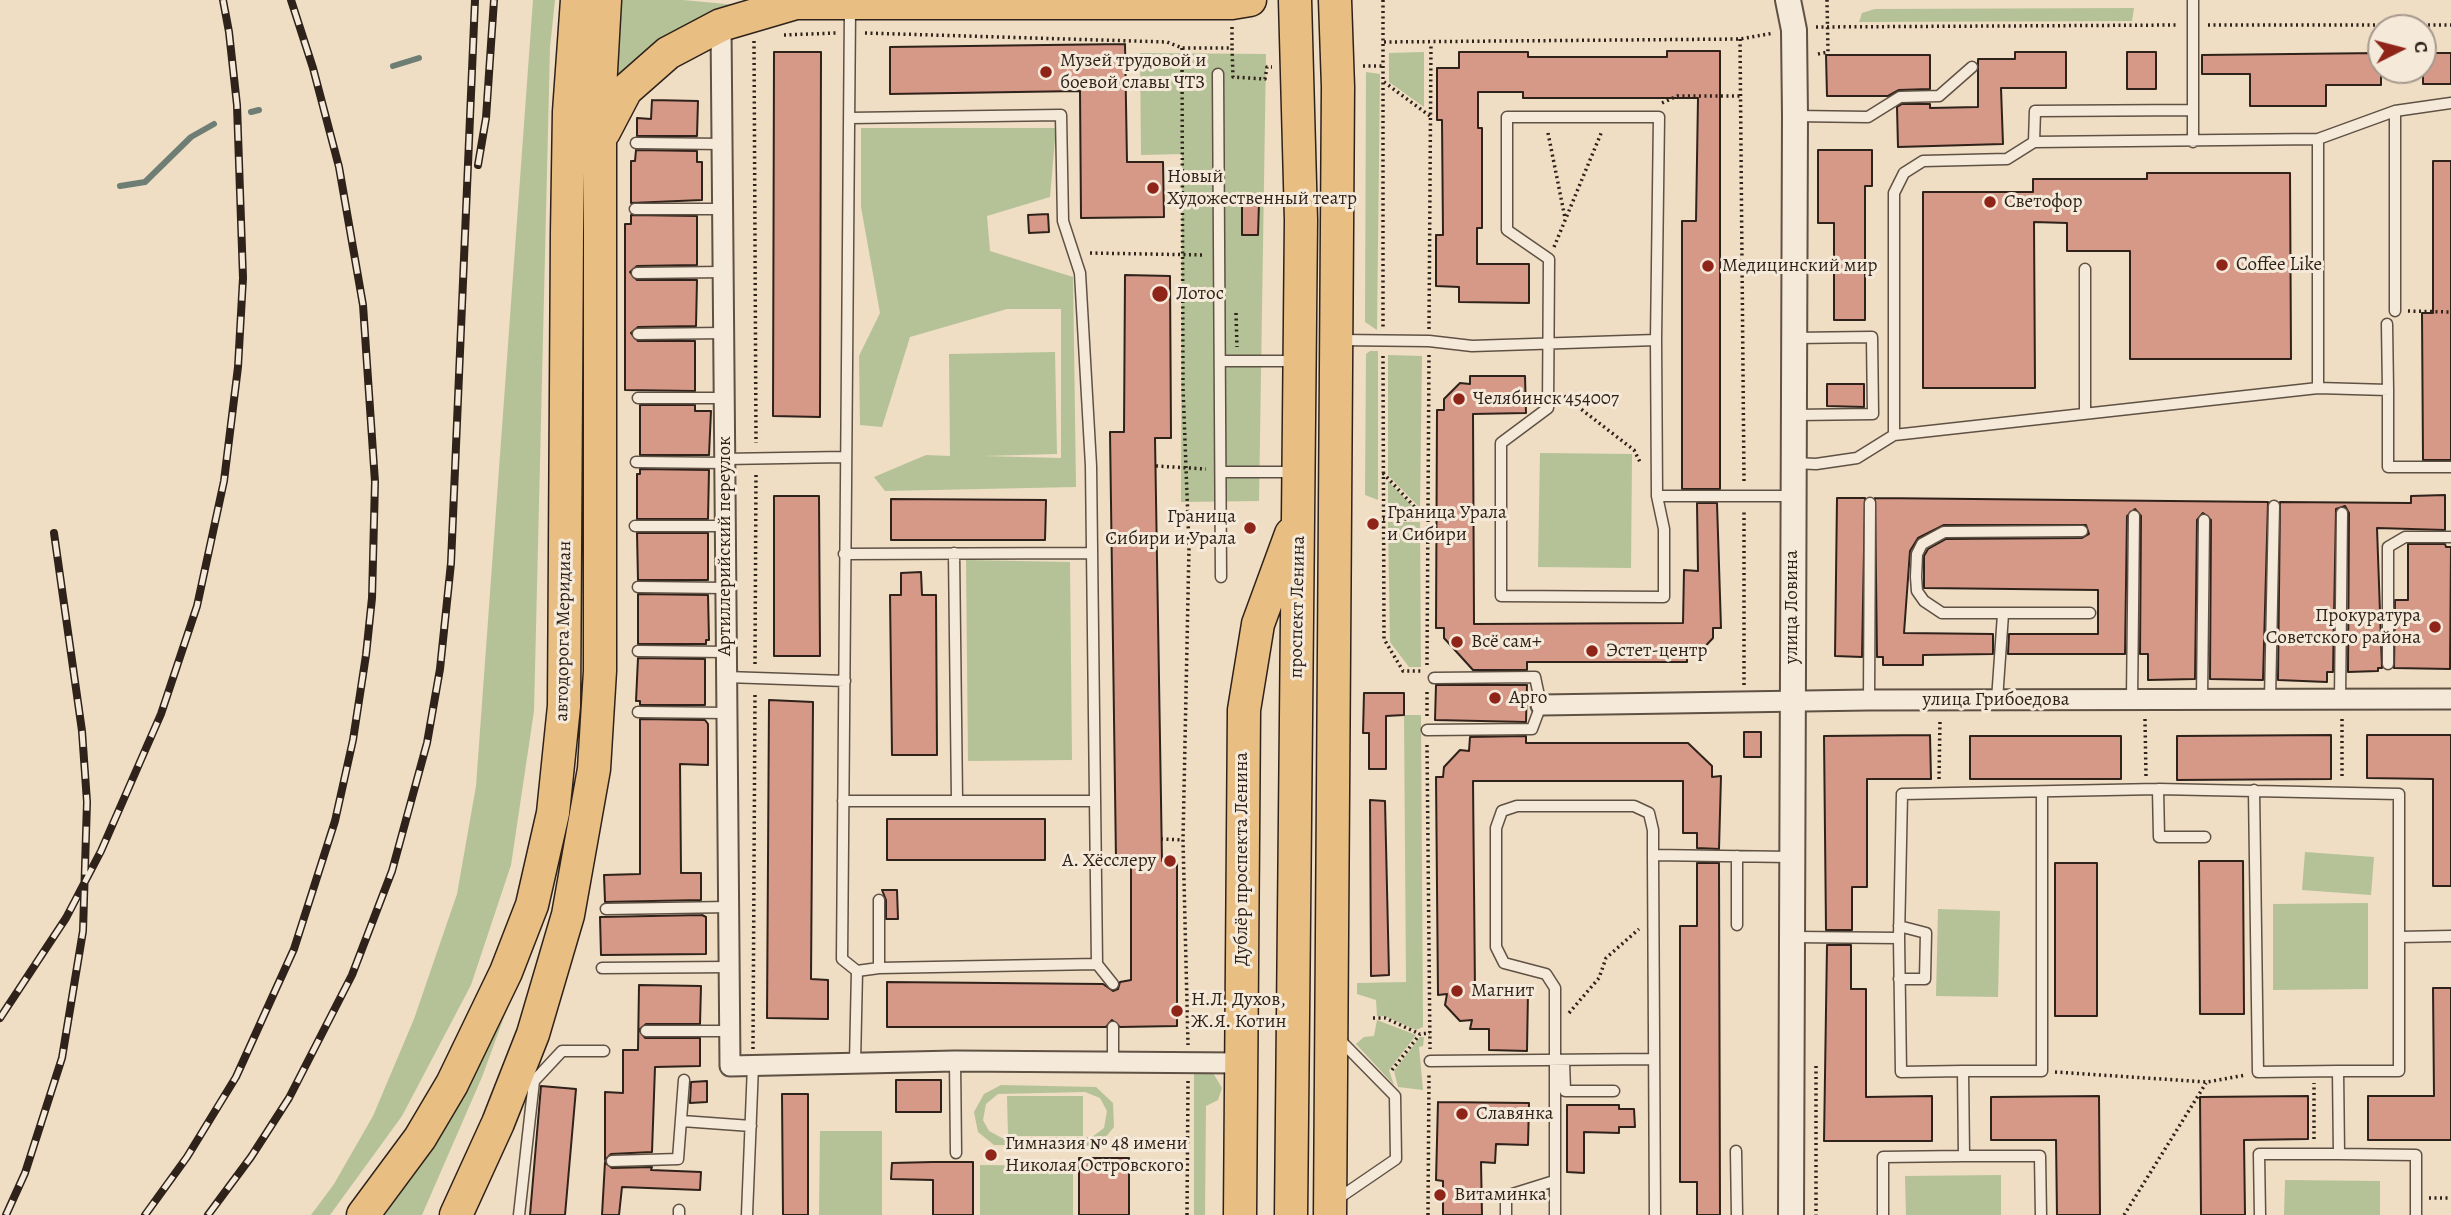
<!DOCTYPE html>
<html>
<head>
<meta charset="utf-8">
<style>
	body { margin:0 }
	#map { position:relative; width:2451px; height:1215px; overflow:hidden; background:#efddc4; font-family:Alegreya,serif }
	canvas { display:block }
	.north { position:absolute; left:2367px; top:14px; width:70px; height:70px; box-sizing:border-box; background:#f5e9d9; border:2px solid #a6998d; border-radius:50%; rotate:84deg; font-size:19px; font-weight:700; line-height:28px; text-align:center; color:#2f221a }
	.north::after { content:''; display:block; margin:auto; width:24px; height:32px; background:#8f2418; clip-path:polygon(50% 0,100% 100%,50% 72%,0 100%) }
</style>
</head>
<body>
<div id="map">
<canvas width="2451" height="1215"></canvas>
<div class="north">С</div>
</div>
<script>
const ctx = document.querySelector('canvas').getContext('2d');
ctx.lineJoin = 'round';
function fill(path, color) { ctx.fillStyle = color; ctx.fill(path, 'evenodd'); }
const toPath = rows => new Path2D(rows.map(r => 'M' + r).join(''));
function strokePath(path, color, width, dash) { ctx.strokeStyle = color; ctx.lineWidth = width; ctx.lineCap = dash ? 'butt' : 'round'; ctx.setLineDash(dash || []); ctx.stroke(path); }
function drawText(font, color, halo, rows, align = 'center') {
  ctx.font = font + ' Alegreya,serif'; ctx.lineWidth = 6; ctx.setLineDash([]); ctx.textBaseline = 'middle'; ctx.strokeStyle = halo; ctx.fillStyle = color; for (const [text, x, y, turn = 0] of rows) {
    ctx.save(); ctx.translate(x, y); ctx.rotate((+turn || 0) * Math.PI / 180); ctx.textAlign = isNaN(turn) ? turn : align; if (halo) ctx.strokeText(text, 0, 0); ctx.fillText(text, 0, 0); ctx.restore();
  }
}
fill(toPath([
	[533,0,555,0,550,47,534,711,511,865,471,985,402,1116,330,1215,311,1215,334,1184,373,1116,414,1019,457,894,476,786],
	[618,0,683,0,736,5,682,27,617,78,612,71],
	[2134,8,2132,21,1859,22,1862,13,1875,9],
	[1424,52,1424,107,1389,82,1389,53],
	[1140,53,1266,54,1259,501,1181,502,1182,154,1141,155],
	[1366,72,1380,74,1377,330,1365,322],
	[861,128,1056,128,1050,197,987,216,990,251,1073,277,1076,487,885,491,874,477,926,455,950,456,949,354,1055,352,1057,454,984,456,1061,458,1061,309,1007,309,910,337,882,427,860,425,859,356,880,313,861,207],
	[1370,351,1378,351,1378,500,1365,495,1366,354],
	[1388,355,1422,356,1420,508,1388,475],
	[1540,453,1632,454,1631,568,1538,567],
	[1388,481,1420,514,1420,515,1388,515],
	[1388,522,1420,522,1421,667,1409,667,1390,642],
	[966,560,1070,562,1072,760,968,761],
	[1404,715,1421,715,1423,1027,1416,1030,1385,1016,1377,1016,1376,1000,1357,994,1357,983,1406,982],
	[2305,852,2374,857,2371,895,2302,890],
	[2368,903,2368,989,2273,990,2273,904],
	[1938,909,2000,911,1998,997,1936,996],
	[532,941,482,1077,422,1215,385,1215,450,1118],
	[1377,1020,1416,1035,1389,1070,1394,1085,1356,1044,1364,1037,1374,1036],
	[1420,1037,1424,1037,1423,1046,1419,1047,1423,1090,1398,1087,1394,1071],
	[1194,1072,1213,1073,1222,1088,1218,1100,1206,1106,1205,1215,1194,1215],
	[1001,1085,1096,1087,1113,1103,1114,1127,1104,1139,1090,1146,994,1145,978,1132,974,1112,984,1094],
	[1085,1092,1100,1098,1107,1111,1104,1128,1092,1137,1002,1138,989,1131,983,1120,986,1104,998,1094],
	[1007,1096,1083,1096,1083,1136,1008,1136],
	[820,1131,882,1131,882,1215,819,1215],
	[980,1165,1073,1166,1073,1215,980,1215],
	[2001,1175,2001,1215,1906,1215,1905,1176],
	[2285,1180,2380,1181,2380,1215,2284,1215]
]), '#b5c297');
strokePath(toPath([
	[393,66,419,58],
	[251,112,259,110],
	[120,186,145,182,191,137,214,124]
]), '#6f7e75', 6);
const building = toPath([
	[1125,44,1127,162,1163,162,1164,217,1081,218,1080,91,890,94,890,47,1125,44],
	[1667,51,1720,51,1720,489,1682,489,1682,221,1696,221,1698,98,1523,98,1523,92,1478,92,1478,128,1482,128,1482,228,1477,228,1477,264,1529,264,1529,303,1459,302,1459,287,1436,286,1436,235,1443,235,1442,120,1437,120,1437,68,1459,68,1459,52,1528,52,1528,57,1667,57,1667,51],
	[774,52,821,52,820,417,773,416,774,52],
	[2015,52,2066,52,2066,88,2001,88,2003,144,1898,147,1897,107,1902,104,1930,104,1930,108,1978,107,1978,59,2015,59,2015,52],
	[2127,52,2156,52,2156,89,2127,89,2127,52],
	[2381,53,2381,85,2326,85,2326,106,2250,106,2250,74,2202,74,2202,55,2381,53],
	[2423,53,2451,53,2451,84,2423,84,2423,53],
	[1826,55,1930,55,1930,89,1899,90,1888,96,1827,96,1826,55],
	[652,100,698,101,697,136,637,136,637,118,651,119,652,100],
	[636,150,697,151,697,162,702,162,702,200,631,203,631,161,635,161,636,150],
	[1818,150,1872,150,1872,186,1865,186,1865,320,1834,320,1834,223,1818,223,1818,150],
	[2433,161,2451,161,2451,460,2423,460,2422,313,2433,313,2433,161],
	[2147,173,2290,173,2291,359,2130,359,2130,251,2067,251,2067,223,2034,222,2035,388,1923,388,1923,192,2033,192,2033,179,2147,179,2147,173],
	[1242,202,1259,202,1258,235,1242,235,1242,202],
	[1048,214,1049,232,1029,233,1028,215,1048,214],
	[631,215,697,216,697,265,637,266,630,272,637,280,697,280,696,326,638,327,631,333,638,341,695,341,695,391,625,390,625,224,631,224,631,215],
	[1125,275,1170,276,1171,438,1155,438,1162,861,1177,861,1177,1026,1120,1027,1112,1020,1106,1027,887,1027,887,982,1103,984,1113,991,1118,989,1120,982,1131,980,1131,860,1116,860,1110,432,1124,432,1125,275],
	[1470,376,1525,376,1526,413,1473,414,1474,624,1683,623,1684,570,1698,571,1697,503,1717,503,1721,628,1713,628,1713,638,1698,654,1687,654,1687,662,1527,662,1527,670,1473,670,1444,638,1444,628,1436,628,1437,410,1444,410,1444,399,1460,383,1470,384,1470,376],
	[1827,384,1864,384,1864,407,1827,406,1827,384],
	[640,405,695,405,695,411,711,411,709,455,640,455,640,405],
	[640,469,709,470,708,519,637,519,637,474,640,474,640,469],
	[2445,495,2445,530,2377,528,2382,668,2378,668,2378,671,2348,672,2349,513,2345,506,2336,509,2333,672,2327,672,2327,682,2278,680,2280,502,2411,503,2411,496,2445,495],
	[774,496,819,496,820,656,774,656,774,496],
	[1837,498,1865,498,1862,657,1835,656,1837,498],
	[1875,498,2268,502,2263,680,2210,679,2211,520,2203,513,2197,520,2195,679,2148,680,2148,654,2140,654,2141,516,2135,509,2127,516,2125,654,2008,654,2009,634,2098,634,2098,590,1924,588,1924,556,1928,549,1946,539,2082,538,2089,534,2086,525,1944,525,1918,538,1910,551,1904,633,1993,634,1993,654,1923,655,1923,665,1883,665,1883,657,1877,657,1875,498],
	[891,499,1046,500,1045,540,891,540,891,499],
	[637,533,708,533,708,580,638,580,637,533],
	[2408,544,2445,544,2446,547,2451,547,2450,669,2394,668,2395,600,2408,600,2408,544],
	[921,572,922,595,936,595,937,755,892,755,890,595,901,595,901,573,921,572],
	[638,594,708,595,709,640,706,640,706,644,638,644,638,594],
	[638,658,705,659,705,705,640,705,640,701,636,701,638,658],
	[1436,685,1527,685,1526,722,1435,720,1436,685],
	[1364,693,1404,693,1404,715,1386,716,1386,769,1369,769,1369,733,1363,733,1364,693],
	[769,700,813,702,811,979,828,980,828,1019,767,1018,769,700],
	[640,719,705,720,708,724,708,765,680,764,681,873,701,873,701,900,605,902,604,875,640,874,640,719],
	[1744,732,1761,732,1761,757,1744,757,1744,732],
	[1930,735,1931,779,1867,779,1867,887,1852,887,1852,930,1826,930,1824,736,1930,735],
	[2331,735,2331,779,2177,780,2177,736,2331,735],
	[2367,735,2451,735,2451,886,2433,886,2433,779,2367,778,2367,735],
	[1526,736,1526,743,1688,743,1712,766,1712,777,1721,776,1719,849,1697,848,1697,833,1683,833,1683,781,1473,781,1475,992,1528,991,1527,1051,1489,1050,1489,1029,1470,1029,1472,1020,1460,1021,1445,1005,1447,994,1438,995,1436,777,1443,777,1444,767,1460,750,1469,751,1470,737,1526,736],
	[1970,736,2121,736,2121,779,1970,779,1970,736],
	[1370,800,1385,801,1389,975,1371,976,1370,800],
	[887,819,1045,819,1045,860,887,860,887,819],
	[2199,861,2243,861,2244,1014,2200,1014,2199,861],
	[1697,863,1719,863,1720,1215,1697,1215,1697,1182,1680,1182,1680,926,1697,926,1697,863],
	[2055,863,2097,863,2097,1016,2055,1016,2055,863],
	[882,890,897,890,898,919,886,919,886,900,882,890],
	[702,915,706,917,706,954,601,955,600,917,702,915],
	[1827,945,1851,945,1851,989,1866,989,1866,1097,1932,1096,1932,1141,1824,1141,1827,945],
	[639,985,701,986,700,1024,646,1024,639,1030,645,1038,700,1038,700,1066,655,1067,652,1152,611,1154,605,1160,605,1092,623,1093,623,1050,638,1050,639,985],
	[2433,988,2451,988,2451,1140,2368,1140,2368,1096,2434,1096,2433,988],
	[896,1080,941,1080,941,1112,896,1112,896,1080],
	[707,1081,707,1102,690,1103,691,1082,707,1081],
	[541,1086,576,1089,565,1215,530,1215,541,1086],
	[782,1094,808,1094,808,1215,783,1215,782,1094],
	[2099,1096,2100,1215,2057,1215,2056,1140,1991,1140,1991,1097,2099,1096],
	[2308,1096,2308,1139,2244,1140,2245,1215,2201,1215,2200,1097,2308,1096],
	[1438,1102,1529,1103,1528,1145,1496,1144,1495,1163,1481,1162,1482,1215,1443,1215,1443,1181,1436,1180,1438,1102],
	[1567,1105,1619,1105,1619,1109,1634,1109,1635,1127,1619,1127,1619,1133,1584,1132,1584,1173,1567,1172,1567,1105],
	[1079,1158,1129,1158,1129,1215,1079,1215,1079,1158],
	[605,1162,612,1168,652,1167,651,1170,701,1172,700,1190,622,1187,619,1215,602,1215,605,1162],
	[933,1162,973,1162,973,1215,933,1215,933,1180,891,1179,892,1163,933,1162]
]);
fill(building, '#d69987');
strokePath(building, '#2f221a', 2);
const service = toPath([
	[2193,0,2193,142],
	[850,9,842,959,857,971,879,968,1097,964],
	[1218,74,1221,577],
	[2395,111,2395,311],
	[1795,116,1868,117,1900,97,1939,96,1972,67],
	[850,118,1061,115,1063,221,1080,273,1091,466,1097,964,1113,984],
	[2034,142,2035,111,2193,110],
	[636,143,723,144],
	[635,209,724,209],
	[2085,269,2085,414],
	[637,273,724,272],
	[2387,324,2388,390],
	[638,334,724,333],
	[1794,338,1872,337,1873,414,1795,415],
	[1339,340,1429,341,1472,346,1656,340,1657,496,1792,496],
	[1656,340,1659,117,1507,117,1507,230,1549,259,1548,408,1501,443,1501,596,1664,597,1664,529,1657,496],
	[1220,361,1295,361],
	[2318,388,2388,390,2388,467,2451,467],
	[638,398,724,398],
	[1894,435,1894,193,1904,173,1923,161,2007,159,2034,142,2318,139,2395,111,2451,103],
	[724,459,844,457],
	[636,462,725,463],
	[1793,463,1816,464,1857,458,1894,435,2318,388,2318,139],
	[1221,472,1294,472],
	[635,526,725,526],
	[2082,531,1944,532,1922,544,1917,554,1916,577,1917,591,1924,601,1942,613,2090,613],
	[954,553,957,800],
	[844,554,1092,553],
	[638,587,725,588],
	[638,651,726,652],
	[2388,664,2388,547,2405,537,2451,537],
	[726,677,845,681],
	[2202,699,2204,520],
	[2270,699,2274,506],
	[2340,699,2342,513],
	[1869,700,1870,503],
	[1997,700,2003,614],
	[2132,700,2134,516],
	[638,712,727,713],
	[1427,730,1532,729,1541,705,1535,677,1434,678],
	[2158,789,2159,837,2205,837],
	[2254,790,2258,1072,2338,1071],
	[843,801,1095,801],
	[1653,855,1655,1215],
	[879,900,879,968],
	[606,909,729,907],
	[1737,925,1737,856],
	[1899,926,1926,933,1925,979,1899,979],
	[1794,937,1899,938],
	[2400,937,2451,936],
	[602,968,729,967],
	[1113,1027,1113,1063],
	[646,1031,730,1031],
	[955,1061,956,1153],
	[1430,1061,1653,1059],
	[1564,1062,1565,1091,1614,1091],
	[855,1063,857,971],
	[1963,1071,2042,1071,2042,793],
	[682,1121,751,1126],
	[1736,1151,1737,1215],
	[1964,1156,2040,1156,2041,1215],
	[612,1161,678,1159,684,1080],
	[1336,1200,1396,1159,1395,1096,1339,1039],
	[519,1215,534,1081,562,1051,604,1051],
	[679,1215,679,1210],
	[747,1215,753,1065],
	[1506,1215,1506,1196,1554,1181],
	[1555,1215,1555,988,1546,974,1504,963,1496,947,1496,828,1502,811,1517,806,1634,806,1649,813,1653,830,1653,855,1790,857],
	[1883,1215,1883,1157,1964,1156,1963,1071,1901,1072,1899,938,1902,794,2158,789,2399,794,2399,1071,2338,1071,2339,1154,2416,1155,2416,1215],
	[2260,1215,2259,1154,2339,1154]
]);
const minor = toPath([
	[721,25,730,1066,955,1061,1241,1063],
	[1541,705,1869,700,2451,699]
]);
const tertiary = toPath([
	[1788,0,1794,30,1795,116,1791,1215]
]);
const primary = toPath([
	[777,0,796,3,1232,3,1250,0],
	[604,132,626,90,668,53,721,25,796,3],
	[363,1215,420,1138,452,1084,506,972,532,905,553,813,564,706,567,233,569,112,577,0],
	[456,1215,498,1123,533,1034,568,915,594,769,600,671,600,89,605,0],
	[1240,1215,1244,710,1258,624,1291,534],
	[1291,1215,1301,220,1295,0],
	[1330,1215,1338,87,1335,0]
]);
strokePath(service, '#5f5144', 13);
strokePath(minor, '#5f5144', 23);
strokePath(tertiary, '#5f5144', 28);
strokePath(primary, '#2f221a', 35);
strokePath(toPath([
	[1383,0,1383,327],
	[2208,25,2451,25],
	[1232,27,1232,47],
	[1816,27,2179,25],
	[865,33,1167,42,1182,48,1232,48,1233,77,1265,79,1267,67,1272,67],
	[784,35,836,33],
	[1740,39,1744,482],
	[754,41,756,443],
	[1384,42,1740,39,1774,33],
	[1182,48,1183,388,1189,547,1183,840,1188,1045],
	[1818,54,1828,52,1827,0],
	[1363,66,1384,66],
	[1384,82,1430,116],
	[1662,103,1677,96,1740,96],
	[1548,133,1565,218],
	[1554,247,1602,131],
	[1090,253,1204,255],
	[2408,311,2451,312],
	[1236,313,1237,347],
	[1429,329,1431,43],
	[1383,356,1384,639,1403,671,1421,671],
	[1564,396,1634,450,1641,464],
	[1156,466,1206,469],
	[1383,473,1426,519,1383,519],
	[755,664,756,472],
	[1427,665,1429,354],
	[1744,685,1744,510],
	[1427,716,1427,689],
	[2145,719,2146,777],
	[2342,719,2342,778],
	[1427,745,1430,1049],
	[1939,779,1940,720],
	[1161,839,1183,840],
	[1569,1013,1599,978,1606,958,1639,929],
	[1373,1018,1385,1018,1420,1034],
	[753,1049,755,692],
	[1816,1066,1816,1215],
	[1392,1070,1420,1034,1430,1033],
	[2055,1072,2207,1082,2246,1075],
	[2314,1139,2314,1083],
	[2429,1198,2451,1198],
	[1187,1215,1188,1081],
	[1428,1215,1429,1074],
	[2124,1215,2206,1083]
]), '#2f221a', 3.5, [2, 3.5]);
strokePath(service, '#f5e9d9', 10);
strokePath(minor, '#f5e9d9', 19);
strokePath(tertiary, '#f5e9d9', 24);
strokePath(primary, '#e8be82', 32);
const rail = toPath([
	[478,165,486,118,494,0],
	[0,1018,66,918,101,851,161,714,197,606,224,481,238,367,243,278,237,105,229,32,223,0],
	[6,1215,25,1173,62,1058,83,931,87,802,82,731,54,533],
	[145,1215,187,1157,236,1077,294,949,335,821,353,740,366,655,372,598,375,482,363,305,339,167,313,68,291,0],
	[208,1215,251,1157,289,1098,352,975,392,871,427,743,440,669,451,563,475,0]
]);
strokePath(rail, '#2f221a', 8);
strokePath(rail, '#f5e9d9', 5, [16]);
for (const [x, y, r, color] of [
	[1046,72,7,"#8f2418"],
	[1153,188,7,"#8f2418"],
	[1990,202,7,"#8f2418"],
	[2222,265,7,"#8f2418"],
	[1708,266,7,"#8f2418"],
	[1160,294,9,"#8f2418"],
	[1459,399,7,"#8f2418"],
	[1373,524,7,"#8f2418"],
	[1250,528,7,"#8f2418"],
	[2435,627,7,"#8f2418"],
	[1457,642,7,"#8f2418"],
	[1592,651,7,"#8f2418"],
	[1495,698,7,"#8f2418"],
	[1170,861,7,"#8f2418"],
	[1457,991,7,"#8f2418"],
	[1177,1011,7,"#8f2418"],
	[1462,1114,7,"#8f2418"],
	[991,1155,7,"#8f2418"],
	[1440,1195,7,"#8f2418"]
]) { const dot = new Path2D(); dot.arc(x, y, r, 0, 2 * Math.PI); ctx.fillStyle = color; ctx.fill(dot); strokePath(dot, '#f5e9d9', 2.5); }
drawText('19px', '#2f221a', '#f5e9d9', [
	["Музей трудовой и",1060,61],
	["боевой славы ЧТЗ",1060,83],
	["Новый",1167,177],
	["Художественный театр",1167,199],
	["Светофор",2004,202],
	["Coffee Like",2236,265],
	["Медицинский мир",1722,266],
	["Лотос",1176,294],
	["Челябинск 454007",1473,399],
	["Граница Урала",1387,513],
	["и Сибири",1387,535],
	["Граница",1236,517,"right"],
	["Сибири и Урала",1236,539,"right"],
	["Прокуратура",2421,616,"right"],
	["Советского района",2421,638,"right"],
	["Всё сам+",1471,642],
	["Эстет-центр",1606,651],
	["Арго",1509,698],
	["А. Хёсслеру",1156,861,"right"],
	["Магнит",1471,991],
	["Н.Л. Духов,",1191,1000],
	["Ж.Я. Котин",1191,1022],
	["Славянка",1476,1114],
	["Гимназия № 48 имени",1005,1144],
	["Николая Островского",1005,1166],
	["Витаминка",1454,1195]
], 'left');
drawText('19px', '#2f221a', '#f5e9d9', [
	["Артиллерийский переулок",725,546,-90],
	["проспект Ленина",1298,607,-89],
	["улица Ловина",1792,607,-90],
	["автодорога Меридиан",564,631,-89],
	["улица Грибоедова",1996,700],
	["Дублёр проспекта Ленина",1242,859,-90]
]);
</script>
</body>
</html>
